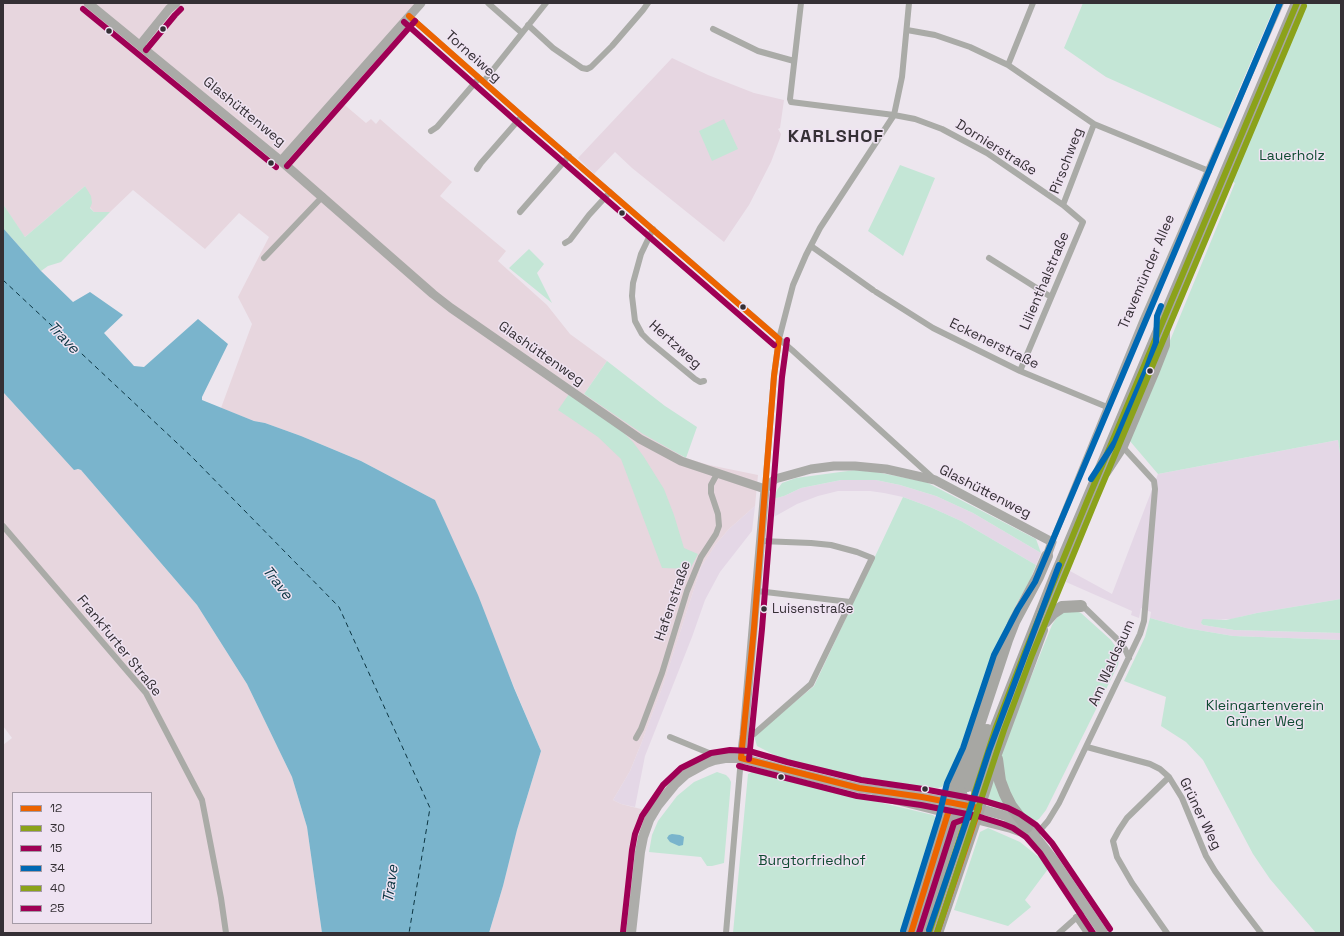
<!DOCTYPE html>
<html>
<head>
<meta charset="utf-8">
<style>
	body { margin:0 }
	#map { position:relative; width:1344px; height:936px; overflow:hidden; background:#ede6ee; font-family:"Space Grotesk",sans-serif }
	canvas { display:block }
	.frame { position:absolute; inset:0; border:4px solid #353035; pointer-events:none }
	.legend { position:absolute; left:12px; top:792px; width:140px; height:132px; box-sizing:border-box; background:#efe3f2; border:1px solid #a59ba6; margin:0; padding:5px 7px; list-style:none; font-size:12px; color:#353035 }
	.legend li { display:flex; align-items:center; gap:8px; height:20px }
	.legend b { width:20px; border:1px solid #a59ba6 }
</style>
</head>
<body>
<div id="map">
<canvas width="1344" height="936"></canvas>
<div class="frame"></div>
<ul class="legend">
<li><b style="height:5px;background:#ec6400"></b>12</li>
<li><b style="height:5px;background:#8ba21a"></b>30</li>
<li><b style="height:5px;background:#9f0055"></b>15</li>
<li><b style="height:5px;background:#0068b3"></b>34</li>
<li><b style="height:5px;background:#8ba21a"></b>40</li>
<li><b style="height:5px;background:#9f0055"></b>25</li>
</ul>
</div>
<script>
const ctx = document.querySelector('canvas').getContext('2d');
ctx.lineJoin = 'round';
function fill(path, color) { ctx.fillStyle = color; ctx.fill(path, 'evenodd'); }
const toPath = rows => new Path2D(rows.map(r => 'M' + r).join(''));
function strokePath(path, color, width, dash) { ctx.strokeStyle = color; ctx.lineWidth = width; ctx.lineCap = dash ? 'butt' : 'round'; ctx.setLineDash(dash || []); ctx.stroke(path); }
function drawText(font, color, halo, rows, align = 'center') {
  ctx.font = font + ' "Space Grotesk",sans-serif'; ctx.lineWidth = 3; ctx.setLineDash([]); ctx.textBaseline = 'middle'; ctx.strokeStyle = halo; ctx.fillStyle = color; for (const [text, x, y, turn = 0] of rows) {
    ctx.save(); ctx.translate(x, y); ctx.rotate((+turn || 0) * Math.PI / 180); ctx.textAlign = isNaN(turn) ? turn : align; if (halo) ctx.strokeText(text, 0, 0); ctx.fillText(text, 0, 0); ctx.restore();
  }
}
fill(toPath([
	[1338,440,1341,460,1341,599,1257,613,1232,619,1211,620,1201,623,1203,625,1234,630,1341,633,1341,640,1233,636,1186,628,1150,618,1151,612,1141,608,1139,618,1131,615,1132,611,1066,582,1070,571,1112,594,1158,474],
	[841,480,876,480,900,485,936,496,973,513,1041,553,1036,565,961,521,930,507,903,497,884,493,870,491,838,491,818,496,797,504,772,518,773,499,784,496,801,488],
	[755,506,752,531,720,572,705,600,692,637,645,756,635,807,621,804,613,800,630,771,641,744,663,685,701,567,716,544,729,529]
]), '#e4d7e6');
fill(toPath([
	[3,3,422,3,343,92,340,101,366,123,371,119,376,124,380,119,452,182,440,196,506,251,498,261,547,305,570,334,607,361,584,394,686,458,709,465,758,475,755,506,729,529,716,544,701,567,663,685,641,744,630,771,613,800,621,804,645,810,636,834,632,856,627,908,622,933,489,933,503,886,517,830,541,751,435,500,361,461,301,436,265,423,254,421,221,408,252,324,238,297,269,237,239,213,205,249,133,190,110,212,94,212,90,207,85,186,25,237,21,232,3,204],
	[3,392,41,434,42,433,76,469,81,470,197,605,247,684,292,777,307,827,322,933,3,933,3,745,12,738,3,726],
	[13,793,151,793,151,923,13,923]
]), '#e7d6de');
fill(toPath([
	[672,58,708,75,754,93,784,100,780,128,778,129,781,134,780,138,771,162,749,205,724,242,632,168,615,152,594,174,578,158]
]), '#e6d6e1');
fill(toPath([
	[1083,3,1276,3,1222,129,1106,77,1064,48],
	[1303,3,1341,3,1341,460,1338,440,1158,474,1129,440,1235,183,1229,180,1259,105],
	[724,119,738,149,712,161,699,131],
	[900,165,935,178,903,256,868,231],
	[85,186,91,196,92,203,90,208,94,212,110,212,61,262,48,266,41,271,3,228,3,204,25,237],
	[529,249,544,264,537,273,552,303,509,268],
	[607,361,665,406,697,427,686,458,643,434,584,394],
	[569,394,622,431,633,442,644,457,664,489,674,515,684,548,698,554,690,569,662,568,621,459,598,437,558,410],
	[855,470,876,472,926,482,1036,539,1041,553,973,513,936,496,900,485,876,480,841,480,801,488,784,496,773,499,777,490,782,483,796,478],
	[903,497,930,507,961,521,1036,565,1030,580,1017,603,1001,639,947,782,942,787,938,788,860,780,792,764,757,746,754,736,814,686],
	[1341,599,1341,633,1234,630,1203,625,1201,623,1202,620,1203,619,1226,620,1257,613],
	[1076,611,1081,613,1111,640,1120,653,1118,665,1046,810,1039,819,1033,822,1026,819,1010,799,1000,758,1002,749,1052,625,1057,617,1064,612],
	[1150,618,1186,628,1233,636,1341,640,1341,933,1316,933,1270,879,1253,854,1203,760,1186,742,1161,726,1166,697,1124,681,1145,637],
	[995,768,1012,814,989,806,986,803],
	[717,772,726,775,729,778,731,782,724,863,712,866,707,866,701,857,649,852,652,835,658,821,677,796,694,782],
	[752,772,933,815,935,817,937,823,920,876,919,889,906,933,733,933,748,774],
	[988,828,1020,842,1040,858,1048,869,1025,900,1031,907,1008,926,954,910,980,832]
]), '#c4e6d6');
fill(toPath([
	[3,228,41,271,73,302,90,292,123,315,104,333,134,366,144,367,198,319,228,344,202,397,202,400,254,421,265,423,301,436,361,461,435,500,478,595,514,688,541,751,517,830,503,886,489,933,322,933,307,827,292,777,247,684,197,605,81,470,78,469,74,470,3,392],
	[672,834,680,835,684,837,683,845,679,846,670,842,667,838,669,835]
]), '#7ab4cc');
strokePath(toPath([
	[3,280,192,457,339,607,430,808,409,933]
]), '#0c3542', 1, [5, 4]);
strokePath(toPath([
	[963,826,976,789]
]), '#c8c2c9', 12, [12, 6]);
strokePath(toPath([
	[488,3,522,33],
	[801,3,790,99,791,102,894,115,915,119,942,129,987,153,1063,205,1083,222,1020,371],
	[409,16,522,116,792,350,934,479],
	[528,25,553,48,582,68,587,69,591,67,612,46,643,10,648,3],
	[713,29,758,51,794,61],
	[907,30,935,35,970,47,1008,65,1094,124,1209,171],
	[1008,65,1033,3],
	[484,81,546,3],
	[431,131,437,127,479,78],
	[477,169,481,163,522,116],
	[1063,205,1094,124],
	[520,212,569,156],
	[653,229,641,254,633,283,632,296,635,321,642,334,649,341,695,379,700,382,704,381],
	[565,243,570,240,589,215,610,192],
	[811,246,873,290],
	[264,258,323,196],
	[989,258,1051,297],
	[876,292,933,328,1020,371,1107,407],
	[765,489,774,376,779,339,793,285,806,255,820,228,894,115,902,77,909,3],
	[3,526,146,693,202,800,221,898,226,933],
	[1052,542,1143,319,1281,3],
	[757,591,850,602],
	[1081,606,1084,607,1117,639,1125,649,1129,658],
	[744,735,754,734,811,684,872,558,857,552,831,545,811,543,761,541],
	[670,737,709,753,714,760],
	[636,738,641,729,662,673,687,591,701,557,716,534,719,526,718,514,711,493,711,485,717,474],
	[1087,747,1150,764,1160,769,1169,777,1182,798,1206,856,1215,871,1238,903,1261,933],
	[1035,836,1048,821,1059,803,1140,634,1144,621,1155,489,1154,481,1122,446],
	[1076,917,1087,933],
	[726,933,741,758],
	[1059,933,1086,909],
	[1167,933,1132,883,1117,857,1113,841,1119,830,1127,818,1169,777]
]), '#aaaba7', 6);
strokePath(toPath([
	[88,3,281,161,433,294,451,308,640,439,681,461,765,489],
	[140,45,169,9,176,3],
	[281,161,421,3],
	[765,489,775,479,811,469,834,466,855,466,886,469,935,480,1052,542,1047,556],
	[741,758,744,735,765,489]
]), '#aaaaa7', 9);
strokePath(toPath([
	[877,794,889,798,953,814],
	[973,807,1006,816,1022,824,1031,831,1053,859,1103,933],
	[972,818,1011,828,1031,835],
	[631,933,640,852,643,837,649,820,658,805,675,784,686,774,706,763,714,760,725,758,741,758,785,770,859,788,891,792,954,803]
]), '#adadaa', 10);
strokePath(toPath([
	[1105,472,1122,446,1153,373,1164,345,1164,324],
	[1045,622,1053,613,1062,607,1081,606],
	[997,759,1000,781,1005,794,1011,806,1027,827],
	[964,770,1007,640,1014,622,1038,577,1047,556],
	[967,786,987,730],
	[976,789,996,727,1055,577,1297,3],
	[911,933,947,818,955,786,966,761],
	[920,933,955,824],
	[937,933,973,827,996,754,1042,630]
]), '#a7a7a3', 12);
strokePath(toPath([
	[954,803,971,806],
	[953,814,972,818]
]), '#adadaa', 10);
strokePath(toPath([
	[961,793,964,805],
	[953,814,973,807]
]), '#a7a7a3', 12);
strokePath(toPath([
	[409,16,522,116,779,339],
	[741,758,754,628,774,376,779,339],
	[741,758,859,788,922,797,979,808],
	[911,933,948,813],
	[937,933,979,808]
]), '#ec6400', 6);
strokePath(toPath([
	[929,933,996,727,1025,652,1088,499,1297,3]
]), '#8ba21a', 6);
strokePath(toPath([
	[83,9,276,167],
	[404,22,517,122,774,345],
	[146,50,175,15,181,9],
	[287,166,415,21],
	[749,759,762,629,782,377,787,340],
	[739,766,857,796,921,805,977,816,1003,824,1013,828,1026,837,1040,853,1093,933],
	[919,933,954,823,976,815]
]), '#9f0055', 6);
strokePath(toPath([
	[1091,479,1115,442,1146,370,1156,343,1157,316,1161,306],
	[929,930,965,825,989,751,1059,565],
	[903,931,939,816,947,783,963,748,994,655,1018,609,1035,582,1280,3]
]), '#0068b3', 6);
strokePath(toPath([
	[937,933,1004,730,1032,655,1095,502,1304,6]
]), '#8ba21a', 6);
strokePath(toPath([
	[623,932,632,850,635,834,642,816,663,785,681,768,711,753,730,750,749,751,787,762,861,780,923,789,981,800,1008,808,1020,814,1036,825,1052,843,1110,929]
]), '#9f0055', 6);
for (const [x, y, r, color] of [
	[163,29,3.5,"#353035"],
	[109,31,3.5,"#353035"],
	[271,163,3.5,"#353035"],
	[622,213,3.5,"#353035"],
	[743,307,3.5,"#353035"],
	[1150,371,3.5,"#353035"],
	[764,609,3.5,"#353035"],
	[781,777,3.5,"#353035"],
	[925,789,3.5,"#353035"]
]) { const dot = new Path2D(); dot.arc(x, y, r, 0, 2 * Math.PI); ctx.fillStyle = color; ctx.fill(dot); strokePath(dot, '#efe3f2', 1.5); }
drawText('13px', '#353035', '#efe3f2', [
	["Luisenstraße",772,609]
], 'left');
drawText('14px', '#353035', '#efe3f2', [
	["Torneiweg",473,57,42],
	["Glashüttenweg",244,112,39],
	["Dornierstraße",996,148,32],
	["Pirschweg",1067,161,-69],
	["Travemünder Allee",1147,272,-67],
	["Lilienthalstraße",1045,281,-67],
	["Eckenerstraße",994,344,26],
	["Hertzweg",675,345,42],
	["Glashüttenweg",541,354,35],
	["Glashüttenweg",985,492,27],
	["Hafenstraße",673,601,-71],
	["Frankfurter Straße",119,646,51],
	["Am Waldsaum",1112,663,-66],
	["Grüner Weg",1200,814,64]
]);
drawText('14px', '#0f4c32', '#efe3f2', [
	["Lauerholz",1292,156],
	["Kleingartenverein",1265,706],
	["Grüner Weg",1265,722],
	["Burgtorfriedhof",812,861]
]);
drawText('italic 15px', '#0c3542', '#efe3f2', [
	["Trave",63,338,46],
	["Trave",277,583,52],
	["Trave",391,884,-82]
]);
ctx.letterSpacing = '1px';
drawText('bold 18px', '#353035', '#efe3f2', [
	["KARLSHOF",836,137]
]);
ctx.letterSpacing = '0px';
</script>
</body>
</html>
